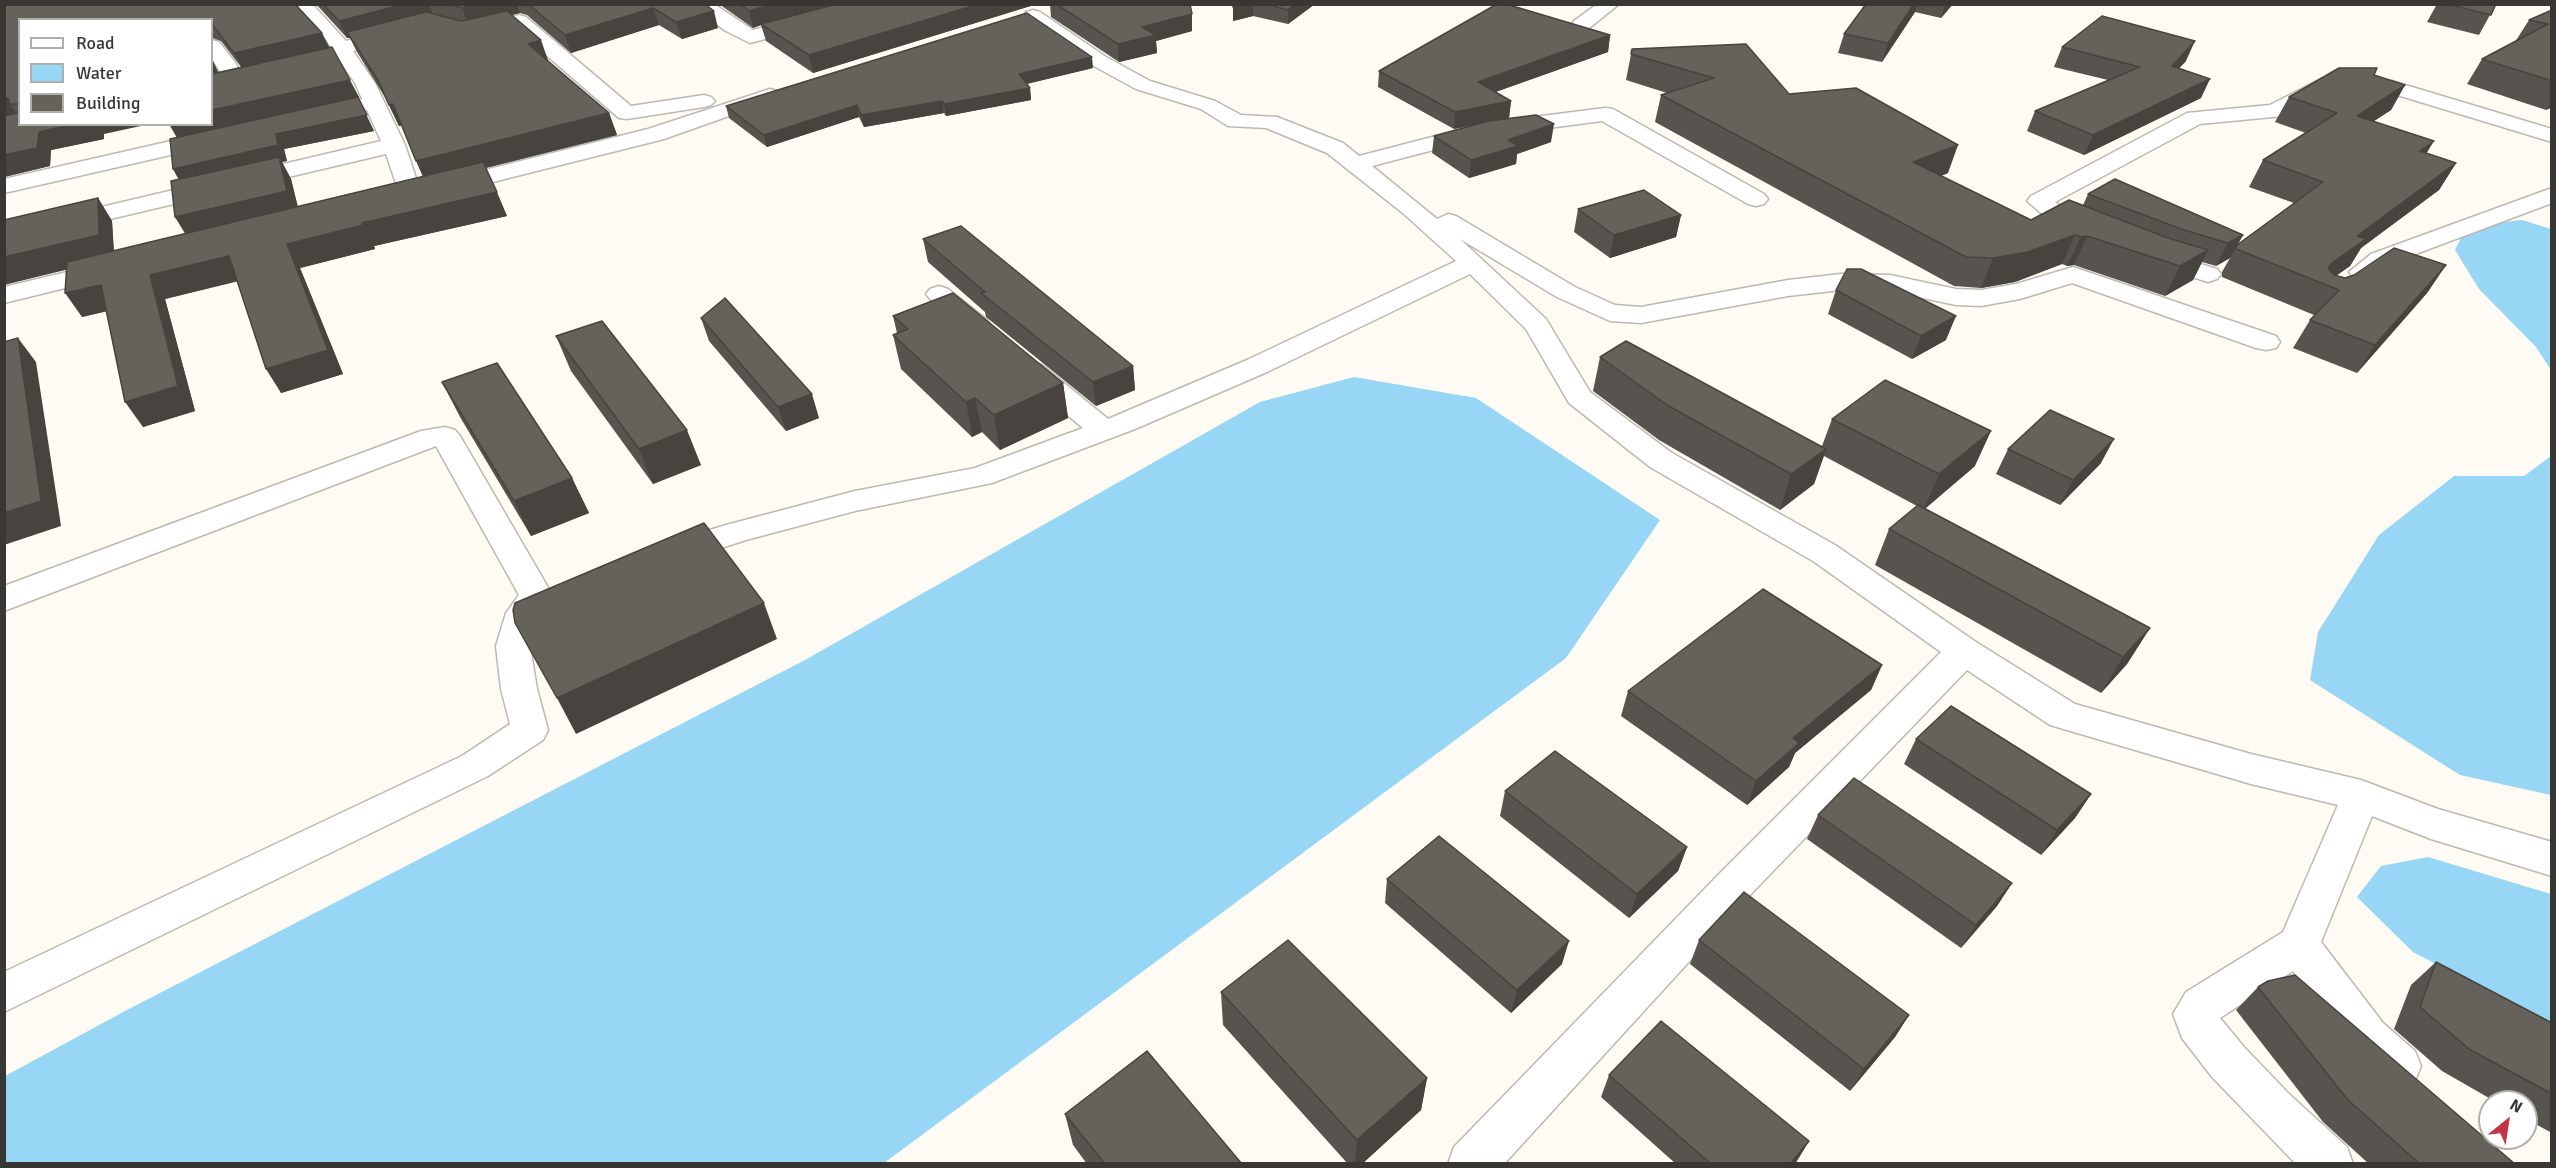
<!DOCTYPE html>
<html>
<head>
<meta charset="utf-8">
<style>
	body { margin:0 }
	#map { position:relative; width:2556px; height:1168px; overflow:hidden; background:#fdfbf3; font-family:Signika,sans-serif }
	canvas { display:block }
	.frame { position:absolute; inset:0; border:6px solid #383734; pointer-events:none }
	.legend { position:absolute; left:18px; top:18px; width:195px; height:108px; box-sizing:border-box; background:#fff; border:2px solid #afafae; margin:0; padding:8px 10px; list-style:none; font-size:18px; color:#383734 }
	.legend li { display:flex; align-items:center; gap:12px; height:30px }
	.legend b { width:30px; border:2px solid #afafae }
	.north { position:absolute; left:2478px; top:1090px; width:60px; height:60px; box-sizing:border-box; background:#fff; border:2px solid #afafae; border-radius:50%; rotate:30deg; font-size:16px; font-weight:700; line-height:24px; text-align:center; color:#383734 }
	.north::after { content:''; display:block; margin:auto; width:21px; height:27px; background:#c53548; clip-path:polygon(50% 0,100% 100%,50% 72%,0 100%) }
</style>
</head>
<body>
<div id="map">
<canvas width="2556" height="1168"></canvas>
<div class="frame"></div>
<ul class="legend">
<li><b style="height:8px;background:#fff"></b>Road</li>
<li><b style="height:16px;background:#97d6f5"></b>Water</li>
<li><b style="height:16px;background:#65615b"></b>Building</li>
</ul>
<div class="north">N</div>
</div>
<script>
const ctx = document.querySelector('canvas').getContext('2d');
ctx.lineJoin = 'round';
function fill(path, color) { ctx.fillStyle = color; ctx.fill(path, 'evenodd'); }
const toPath = rows => new Path2D(rows.map(r => 'M' + r).join(''));
function strokePath(path, color, width, dash) { ctx.strokeStyle = color; ctx.lineWidth = width; ctx.lineCap = dash ? 'butt' : 'round'; ctx.setLineDash(dash || []); ctx.stroke(path); }
fill(toPath([
	[2522,220,2551,229,2551,370,2536,347,2479,289,2455,250,2467,226],
	[1354,377,1476,398,1660,520,1566,658,884,1163,5,1163,5,1076,125,1011,805,660,1260,402],
	[2551,456,2551,795,2460,775,2310,680,2318,632,2379,535,2454,476,2524,476],
	[2428,857,2551,894,2551,1028,2506,1001,2413,952,2357,897,2381,866]
]), '#97d6f5');
const minor = toPath([
	[286,4,314,6,346,41,395,28,402,30,405,34,402,38,353,51,375,83,405,145,422,196,418,201,410,203,402,201,386,154,4,244,4,230,381,141,367,110,318,121,310,120,307,115,310,110,362,99,355,83,326,40,300,14,286,4],
	[692,4,714,4,753,30,852,4,885,4,883,8,750,43,724,30,692,4],
	[1597,4,1619,4,1588,29,1574,29,1571,25,1574,21,1597,4],
	[1033,10,1040,12,1106,57,1150,81,1215,101,1241,115,1277,117,1343,143,1359,156,1486,123,1605,108,1613,109,1764,194,1768,199,1764,204,1756,206,1748,204,1602,121,1487,136,1372,166,1437,219,1448,214,1456,216,1575,287,1615,305,1641,307,1788,280,1841,274,1890,275,1956,289,1981,290,2016,284,2073,267,2276,336,2280,342,2276,348,2266,350,2256,348,2072,283,2020,299,1981,306,1956,305,1890,291,1841,290,1788,296,1641,323,1610,321,1557,297,1460,239,1546,319,1590,392,1672,453,1835,545,1976,642,2075,704,2251,754,2361,780,2438,809,2552,842,2552,876,2431,839,2372,816,2321,942,2383,1023,2415,1051,2421,1066,2415,1081,2399,1087,2383,1081,2351,1053,2293,971,2220,1018,2244,1047,2288,1093,2347,1147,2353,1164,2296,1164,2212,1077,2182,1038,2173,1014,2186,992,2283,932,2338,805,2251,784,2050,725,1967,670,1750,895,1504,1164,1448,1164,1454,1147,1722,871,1941,652,1813,561,1650,467,1569,403,1526,329,1470,274,1267,372,1135,429,992,483,855,511,746,540,675,563,664,560,659,552,664,544,726,525,855,491,975,468,1083,428,1022,377,1018,371,1022,365,1032,363,1042,365,1108,419,1247,360,1456,261,1404,214,1327,153,1266,128,1228,126,1201,109,1136,89,1092,65,1026,20,1024,16,1026,12,1033,10],
	[519,15,526,17,631,106,704,95,711,97,715,101,711,105,704,107,627,119,619,118,515,28,491,34,484,32,481,28,484,24,519,15],
	[212,40,219,42,234,61,246,81,243,85,236,87,229,85,212,59,212,40],
	[2321,79,2392,81,2552,129,2552,142,2384,91,2325,91,2283,116,2200,124,2055,202,2078,219,2098,226,2101,231,2098,236,2089,238,2060,229,2027,201,2031,196,2187,113,2270,105,2321,79],
	[770,89,777,91,780,95,777,99,664,139,445,194,437,192,433,187,437,182,648,129,770,89],
	[215,131,223,133,226,138,223,143,4,193,4,179,215,131],
	[2552,188,2552,203,2389,264,2371,277,2362,280,2353,277,2349,272,2371,254,2552,188],
	[2154,250,2217,269,2221,274,2217,279,2208,282,2145,262,2142,257,2145,252,2154,250],
	[109,262,118,265,122,270,118,275,4,303,4,287,109,262],
	[939,286,948,289,987,320,991,326,987,332,978,334,969,332,930,299,926,294,930,289,939,286],
	[445,427,455,430,460,436,553,596,539,616,530,646,537,689,548,730,543,740,488,776,4,1012,4,972,462,756,510,724,501,689,496,646,506,613,519,595,436,446,4,611,4,586,421,431,445,427]
]);
strokePath(minor, '#bcb9b2', 3);
fill(minor, '#fff');
fill(toPath([
	[4,4,165,5,322,33,374,131,284,149,287,161,282,162,291,179,298,207,423,177,402,125,399,126,386,99,357,52,350,38,347,38,316,4,705,4,718,28,682,39,659,25,571,53,527,15,520,13,512,15,548,60,547,60,609,113,617,135,485,168,507,216,374,246,375,249,300,268,343,374,281,393,237,281,165,299,195,411,143,427,106,311,82,317,98,198,112,221,114,251,185,234,179,180,173,169,177,138,212,124,212,59,218,72,241,67,221,41,212,38,212,20,20,20,20,124,104,134,104,139,51,150,50,166,4,177],
	[719,4,1037,4,813,73,766,41,761,25,753,28],
	[1050,4,1190,4,1192,31,1156,41,1157,53,1119,62,1051,17],
	[1233,4,1315,4,1288,24,1253,16,1233,21],
	[1866,4,1953,4,1941,18,1915,12,1882,62,1838,53,1844,34],
	[2437,4,2496,4,2479,35,2427,22],
	[2552,10,2552,107,2546,110,2467,84,2482,59,2515,42,2529,20],
	[1610,35,1608,52,1495,92,1511,101,1509,118,1551,142,1517,154,1516,164,1469,178,1432,153,1434,136,1469,126,1454,129,1378,87,1379,71],
	[2062,47,2186,61,2179,68,2201,98,2084,155,2027,131,2035,111,2108,80,2054,67],
	[1632,49,1789,94,1948,173,1941,176,2031,220,2083,205,2088,194,2243,235,2238,244,2294,203,2249,187,2263,160,2306,133,2275,122,2289,97,2374,75,2405,85,2391,110,2374,121,2426,153,2456,163,2439,190,2361,248,2350,266,2336,276,2345,278,2446,265,2427,293,2357,373,2293,348,2310,320,2314,315,2222,277,2222,272,2230,258,2216,266,2202,262,2193,280,2165,296,2074,265,2067,266,2062,264,2015,282,1981,288,1954,286,1655,122,1661,95,1667,93,1626,80],
	[1093,68,1027,84,1030,88,1031,100,946,116,944,113,864,127,859,117,767,147,729,118,726,106],
	[1578,209,1681,215,1676,237,1610,258,1574,232],
	[923,239,1133,366,1135,390,1096,406,986,317,985,312,928,262],
	[1836,290,1946,340,1912,359,1828,314],
	[893,316,1063,383,1068,418,1000,450,982,432,972,437,901,369,893,335,897,333],
	[701,318,819,418,786,431,709,341],
	[556,336,701,465,653,484,571,371],
	[1600,357,1822,446,1832,419,1975,466,1925,509,2150,628,2127,664,2101,693,1875,565,1889,529,1917,506,1824,456,1814,484,1780,510,1659,440,1593,391],
	[442,382,572,478,589,513,531,536,460,417],
	[2008,449,2101,463,2060,505,1996,474],
	[1882,665,1871,690,1795,753,1789,767,1747,805,1621,716,1628,691],
	[1916,739,2091,794,2075,818,2041,855,1904,764],
	[1505,791,1687,847,1678,871,1629,918,1500,816],
	[1818,815,2012,883,1997,906,1961,948,1807,839],
	[1387,879,1562,964,1511,1013,1385,903],
	[1699,940,1909,1015,1895,1037,1850,1091,1690,964],
	[2436,962,2552,1023,2552,1133,2526,1119,2526,1102,2496,1102,2442,1071,2394,1029,2411,985],
	[2258,987,2515,1164,2369,1164,2323,1122,2236,1010],
	[1221,992,1427,1078,1421,1110,1362,1164,1348,1164,1223,1025],
	[1609,1075,1809,1141,1795,1164,1676,1164,1601,1097],
	[1065,1114,1242,1164,1087,1164,1073,1145]
]), '#57534e');
fill(toPath([
	[405,4,429,4,433,16,347,32,350,38,347,38,339,21],
	[477,4,516,4,520,13,469,25,462,8],
	[773,4,841,4,761,24,761,25,753,28,749,11],
	[979,4,1037,4,813,73,809,55],
	[1243,4,1253,4,1253,16,1233,21,1233,7],
	[1296,4,1315,4,1288,24,1288,10],
	[1914,4,1917,4,1915,12,1882,62,1888,43],
	[1945,4,1953,4,1941,18],
	[653,8,659,25,571,53,565,35],
	[714,11,718,28,682,39,676,22],
	[1192,14,1192,31,1156,41,1157,53,1119,62,1118,44,1142,27],
	[322,33,330,51,243,70,234,53],
	[1610,35,1608,52,1476,99,1478,82],
	[541,40,548,60,535,64,528,44],
	[2195,41,2186,61,2163,85,2172,66],
	[1092,57,1093,68,1021,85,1019,74],
	[212,59,220,76,212,78],
	[2210,79,2201,98,2084,155,2093,135],
	[350,80,359,97,177,138,169,124,212,124,212,110],
	[2405,85,2391,110,2343,141,2357,116],
	[1030,88,1031,100,946,116,944,104],
	[358,97,374,131,284,149,287,161,282,162,291,179,299,213,189,240,175,217,183,186,173,169,276,134],
	[4,98,8,98,10,104,18,116,4,119],
	[942,101,944,113,864,127,861,115],
	[1511,101,1509,118,1454,129,1455,112],
	[2552,101,2552,107,2546,110],
	[393,104,403,125,399,126,389,105],
	[857,105,859,117,767,147,764,135],
	[609,113,617,135,426,183,416,161],
	[73,124,150,124,104,134,104,139,51,150,50,166,4,177,4,155,39,132],
	[1554,124,1551,142,1517,154,1516,164,1469,178,1471,160,1508,140],
	[2434,141,2418,167,2420,151],
	[1958,145,1948,173,1903,190,1913,162],
	[2456,163,2439,190,2361,248,2350,266,2324,284,2328,268,2333,262,2357,236],
	[497,192,507,216,374,246,375,249,300,268,343,374,281,393,266,369,287,244,362,223],
	[98,198,112,221,114,258,4,285,4,257],
	[1681,215,1676,237,1610,258,1614,235],
	[2075,235,2062,264,2015,282,1981,288,1993,258],
	[2243,235,2230,258,2216,266,2228,243],
	[2087,236,2074,265,2067,266,2081,237],
	[2208,250,2193,280,2165,296,2180,266],
	[229,256,243,280,165,299,195,411,143,427,125,402,150,275],
	[2446,265,2427,293,2357,373,2375,345],
	[101,285,117,309,82,317,65,293],
	[1956,316,1946,340,1912,359,1921,336],
	[18,338,36,362,61,526,4,545,4,513],
	[1133,366,1135,390,1096,406,1093,382],
	[1063,383,1068,418,1000,450,994,415],
	[812,394,819,418,786,431,778,407],
	[975,398,982,432,972,437,966,402],
	[687,430,701,465,653,484,639,449],
	[1991,431,1975,466,1924,509,1939,474],
	[2114,439,2101,463,2060,505,2073,480],
	[1826,449,1814,484,1780,510,1791,474],
	[572,478,589,513,531,536,514,501],
	[764,603,777,639,576,734,557,698],
	[2150,628,2127,664,2101,693,2123,657],
	[1882,665,1871,690,1795,753,1789,767,1747,805,1756,781,1793,738],
	[2091,794,2075,818,2041,855,2057,830],
	[1687,847,1678,871,1629,918,1637,894],
	[2012,883,1997,906,1961,948,1976,925],
	[1569,941,1562,964,1511,1013,1517,990],
	[1909,1015,1895,1037,1850,1091,1864,1069],
	[1427,1078,1421,1110,1362,1164,1355,1164,1357,1140],
	[1809,1141,1795,1164,1790,1164]
]), '#474440');
const building = toPath([
	[4,4,295,4,322,33,234,53,212,24,212,20,20,20,20,104,10,104,8,98,4,98,4,4],
	[323,4,405,4,339,21,323,4],
	[449,4,477,4,462,8,449,4],
	[528,4,705,4,714,11,676,22,653,8,565,35,528,4],
	[740,4,773,4,749,11,740,4],
	[837,4,979,4,809,55,761,24,837,4],
	[1056,4,1190,4,1192,14,1142,27,1156,35,1118,44,1056,4],
	[1233,4,1243,4,1233,7,1233,4],
	[1264,4,1296,4,1288,10,1264,4],
	[1497,4,1506,4,1610,35,1478,82,1511,101,1455,112,1379,71,1497,4],
	[1866,4,1914,4,1888,43,1844,34,1866,4],
	[2447,4,2496,4,2491,15,2447,4],
	[2552,10,2552,81,2482,59,2548,24,2529,20,2552,10],
	[507,11,541,40,528,44,609,113,416,161,393,104,389,105,378,80,347,32,426,12,461,21,507,11],
	[1027,13,1092,57,1019,74,1030,88,944,104,942,101,861,115,857,105,764,135,726,106,1027,13],
	[2102,16,2195,41,2172,66,2210,79,2093,135,2035,111,2140,67,2062,47,2102,16],
	[1746,44,1789,94,1856,88,1958,145,1913,162,2031,220,2069,200,2168,238,2208,250,2180,266,2087,236,2081,237,2075,235,2028,252,1993,258,1966,257,1661,95,1714,78,1631,54,1632,49,1746,44],
	[332,47,350,80,212,110,212,74,332,47],
	[2339,68,2377,68,2374,75,2405,85,2357,116,2434,141,2420,151,2456,163,2357,236,2366,239,2333,262,2328,268,2334,275,2345,278,2354,275,2394,248,2446,265,2375,345,2310,320,2339,290,2236,249,2237,245,2323,182,2263,160,2337,113,2289,97,2339,68],
	[358,97,367,115,276,134,278,145,173,169,170,139,358,97],
	[20,111,20,124,73,124,39,132,37,148,4,155,4,116,18,113,20,111],
	[1536,115,1554,124,1508,140,1518,146,1471,160,1434,136,1489,121,1536,115],
	[279,157,287,191,175,217,171,181,279,157],
	[483,162,497,192,362,223,363,225,287,244,328,350,266,369,229,256,150,275,178,386,125,402,101,285,65,293,67,262,483,162],
	[2115,179,2243,235,2228,243,2184,230,2088,194,2115,179],
	[1644,190,1681,215,1614,235,1578,209,1644,190],
	[98,198,99,235,4,257,4,220,98,198],
	[961,226,1133,366,1093,382,981,293,985,292,923,239,961,226],
	[1847,269,1861,269,1956,316,1921,336,1836,290,1847,269],
	[953,293,1063,383,994,415,975,398,966,402,893,335,908,329,893,316,953,293],
	[725,298,812,394,778,407,701,318,725,298],
	[602,321,687,430,639,449,556,336,602,321],
	[18,338,41,501,4,513,4,342,18,338],
	[1626,341,1826,449,1791,474,1667,405,1600,357,1626,341],
	[497,363,572,478,514,501,442,382,497,363],
	[1885,380,1991,431,1939,474,1832,419,1885,380],
	[2050,410,2114,439,2073,480,2008,449,2050,410],
	[1918,505,2150,628,2123,657,1889,529,1918,505],
	[704,523,764,603,557,698,515,623,513,610,515,603,704,523],
	[1763,589,1882,665,1793,738,1799,743,1756,781,1628,691,1763,589],
	[1951,706,2091,794,2057,830,1916,739,1951,706],
	[1555,751,1687,847,1637,894,1505,791,1555,751],
	[1854,778,2012,883,1976,925,1818,815,1854,778],
	[1439,836,1569,941,1517,990,1387,879,1439,836],
	[1744,892,1909,1015,1864,1069,1699,940,1744,892],
	[1288,940,1427,1078,1357,1140,1221,992,1288,940],
	[2436,962,2552,1023,2552,1094,2469,1049,2420,1007,2436,962],
	[2295,975,2515,1164,2420,1164,2348,1100,2258,987,2268,981,2295,975],
	[1661,1021,1809,1141,1790,1164,1711,1164,1609,1075,1661,1021],
	[1147,1051,1242,1164,1105,1164,1065,1114,1147,1051]
]);
fill(building, '#65615b');
strokePath(building, '#474440', 1.5);
</script>
</body>
</html>
